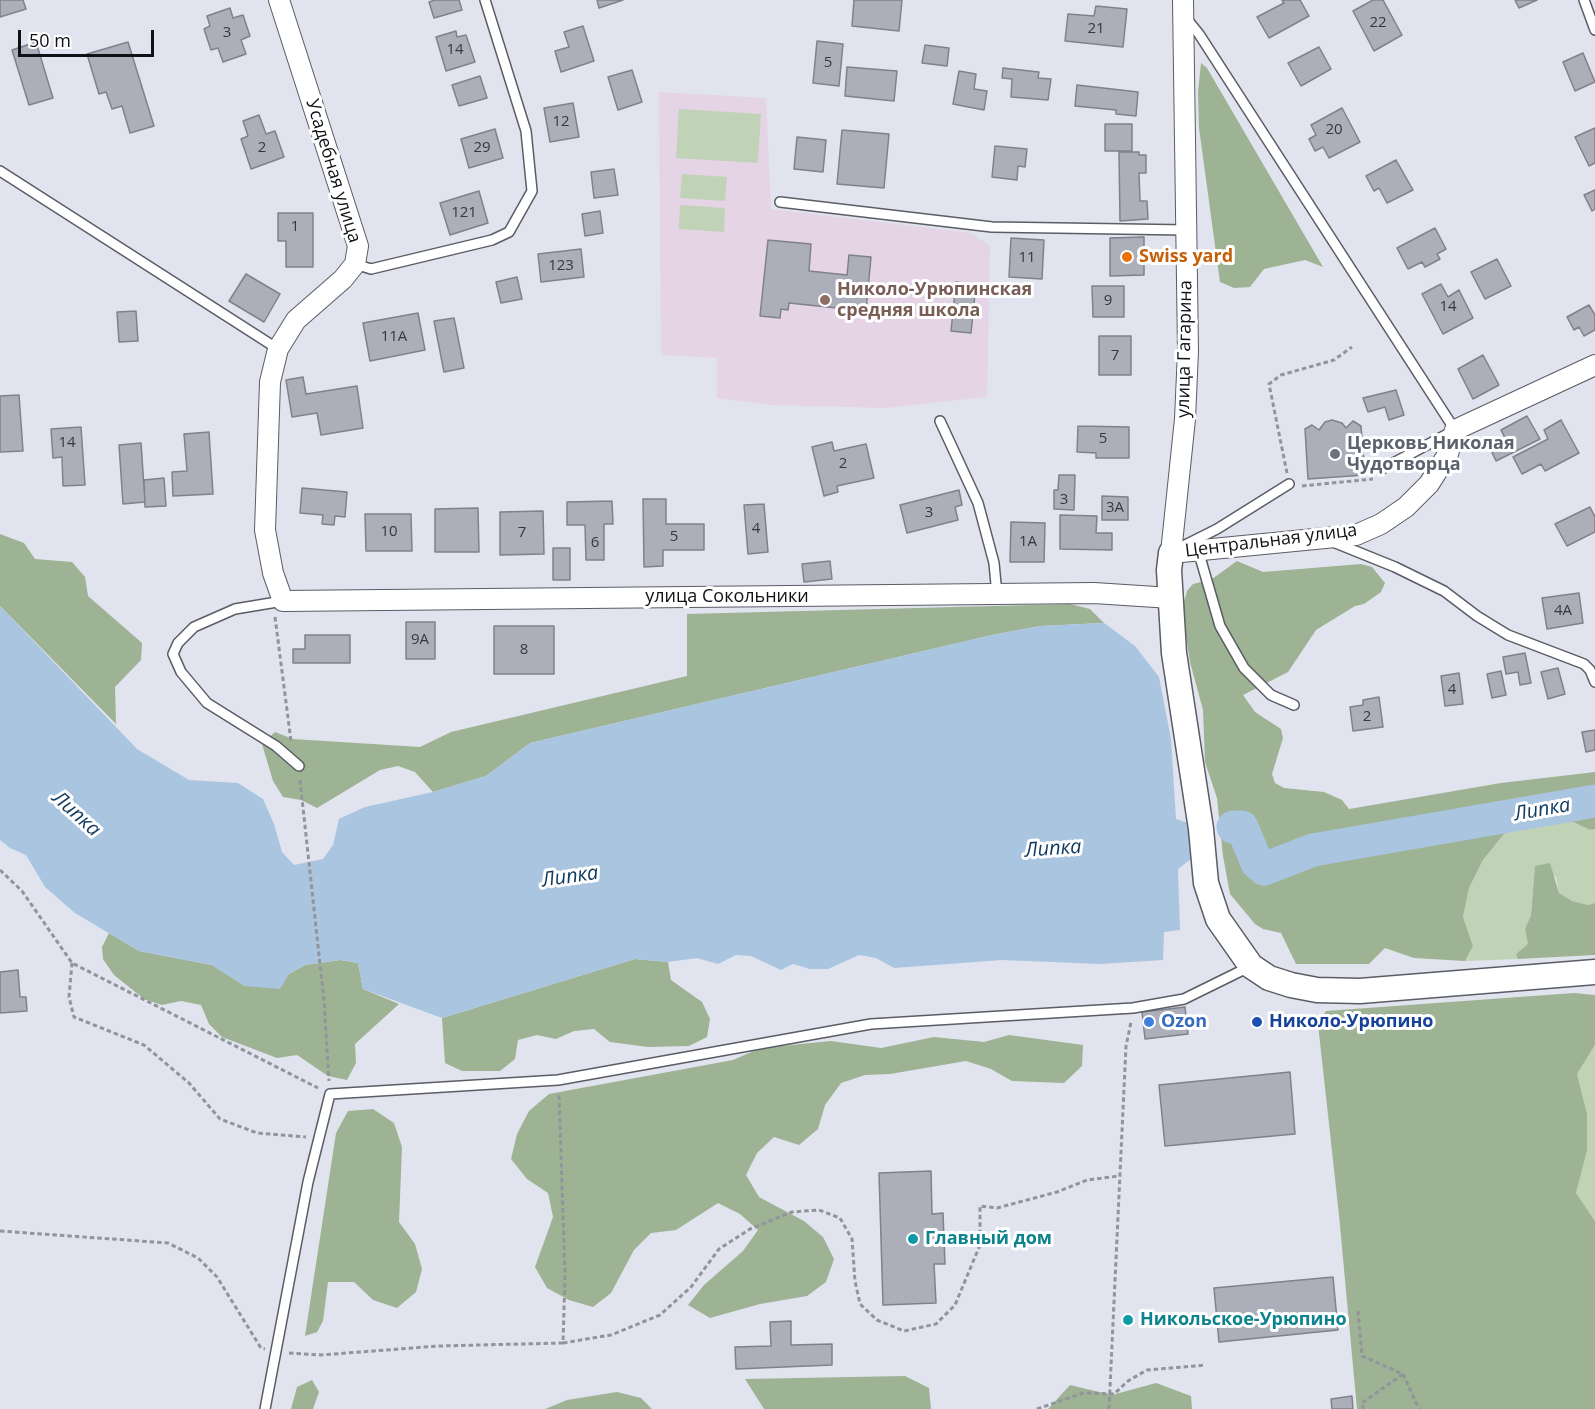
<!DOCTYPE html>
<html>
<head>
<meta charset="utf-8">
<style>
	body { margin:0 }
	#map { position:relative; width:1595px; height:1409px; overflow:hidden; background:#e1e3ee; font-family:"Open Sans",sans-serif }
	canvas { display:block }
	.scale { position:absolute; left:18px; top:30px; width:136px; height:27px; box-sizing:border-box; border:3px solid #101115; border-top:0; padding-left:8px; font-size:18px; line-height:21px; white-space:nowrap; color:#101115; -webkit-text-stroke:4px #fff; paint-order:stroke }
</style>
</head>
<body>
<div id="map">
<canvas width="1595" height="1409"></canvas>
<div class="scale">50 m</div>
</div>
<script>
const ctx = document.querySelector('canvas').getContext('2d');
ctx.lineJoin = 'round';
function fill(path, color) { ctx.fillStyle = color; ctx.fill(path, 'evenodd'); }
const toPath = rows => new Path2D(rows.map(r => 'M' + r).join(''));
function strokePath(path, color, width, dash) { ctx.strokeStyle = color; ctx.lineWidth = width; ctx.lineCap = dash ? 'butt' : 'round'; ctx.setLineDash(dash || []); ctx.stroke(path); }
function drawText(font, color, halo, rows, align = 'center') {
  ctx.font = font + ' "Open Sans",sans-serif'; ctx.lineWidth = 6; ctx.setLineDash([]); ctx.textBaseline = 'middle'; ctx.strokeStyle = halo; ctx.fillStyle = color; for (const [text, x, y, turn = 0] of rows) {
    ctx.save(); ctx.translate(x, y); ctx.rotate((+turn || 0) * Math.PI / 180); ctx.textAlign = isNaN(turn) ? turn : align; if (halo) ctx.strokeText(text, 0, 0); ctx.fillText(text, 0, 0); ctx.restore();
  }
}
fill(toPath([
	[659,92,766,98,771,209,971,233,990,246,987,397,885,408,772,405,717,398,717,358,661,355]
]), '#e4d4e6');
fill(toPath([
	[679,109,761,114,758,163,676,158],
	[682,174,727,177,725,201,680,198],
	[680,205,725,208,724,232,679,229],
	[1563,817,1590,830,1595,829,1595,903,1588,905,1572,901,1559,893,1556,877,1535,866,1531,915,1525,929,1529,944,1516,954,1518,959,1465,961,1473,946,1463,917,1469,888,1483,860,1504,834,1533,820],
	[1595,1045,1595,1221,1576,1193,1587,1151,1587,1114,1577,1074]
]), '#c0d3b7');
fill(toPath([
	[1201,63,1207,68,1323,267,1305,260,1264,269,1250,287,1234,288,1220,282,1199,128,1198,92],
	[0,534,24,543,35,559,72,562,85,577,88,596,142,643,141,660,115,687,116,724,0,606],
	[1237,561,1263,572,1361,564,1372,567,1385,583,1381,592,1364,604,1355,606,1316,630,1288,672,1243,695,1255,712,1281,729,1283,738,1272,774,1275,783,1284,788,1324,792,1342,800,1349,809,1501,783,1595,772,1595,829,1590,830,1563,817,1533,820,1504,834,1483,860,1469,888,1463,917,1473,946,1465,961,1414,958,1385,948,1369,964,1296,964,1281,933,1263,929,1255,924,1230,894,1223,856,1217,798,1205,762,1203,710,1190,662,1182,610,1187,591,1193,584,1212,579],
	[1070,604,1090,609,1104,623,1040,626,992,635,530,743,486,776,433,792,415,772,398,766,380,770,317,808,301,800,283,797,273,781,262,744,275,732,293,739,420,747,451,732,687,676,687,614],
	[1550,863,1559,893,1572,901,1588,905,1595,903,1595,955,1518,959,1516,954,1528,944,1525,929,1531,915,1535,866],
	[109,933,139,951,212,965,245,986,289,974,305,965,340,960,358,963,363,989,399,1004,355,1044,356,1063,347,1080,328,1076,297,1055,277,1058,222,1037,209,1024,201,1005,181,1001,162,1005,144,999,114,975,103,959,102,947],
	[635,959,668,962,671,980,702,1002,710,1019,707,1037,689,1046,648,1047,610,1042,594,1029,574,1031,556,1039,537,1035,518,1040,515,1059,500,1071,462,1071,445,1063,442,1018],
	[1574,993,1595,995,1595,1045,1577,1074,1587,1114,1587,1151,1576,1193,1595,1221,1595,1409,1357,1409,1339,1215,1318,1024,1326,1011],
	[1009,1035,1083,1045,1082,1066,1064,1083,1012,1081,991,1069,966,1061,890,1074,865,1075,841,1083,825,1105,818,1129,799,1145,774,1137,757,1153,746,1175,759,1197,804,1221,823,1237,834,1259,826,1282,807,1296,760,1304,710,1318,688,1305,704,1285,743,1251,758,1230,740,1214,718,1203,676,1230,651,1233,634,1250,611,1293,593,1307,569,1300,547,1288,535,1267,553,1217,548,1193,527,1179,511,1159,517,1134,529,1111,549,1094,733,1060,756,1050,781,1046,831,1041,881,1048,934,1037,984,1042],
	[373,1109,394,1123,402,1147,399,1222,415,1244,422,1269,416,1292,397,1308,373,1300,354,1282,328,1282,323,1321,317,1332,305,1336,336,1133,348,1111],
	[905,1376,929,1388,931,1409,764,1409,745,1379],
	[312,1380,319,1392,313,1409,291,1409,297,1387],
	[1156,1383,1191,1396,1192,1409,1048,1409,1070,1385,1112,1395],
	[617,1392,641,1398,652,1409,545,1409,567,1400]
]), '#9eb294');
fill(toPath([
	[0,606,137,749,189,780,238,783,263,799,274,824,282,852,294,865,323,859,333,845,339,819,365,807,433,792,486,776,530,743,992,635,1040,626,1104,623,1135,646,1159,677,1171,739,1176,819,1191,824,1195,856,1178,869,1180,930,1164,932,1163,960,1100,964,1002,960,894,968,876,958,859,955,828,969,810,969,793,964,781,970,751,956,736,955,718,964,697,958,668,962,635,959,442,1018,363,989,358,963,340,960,305,965,289,974,280,989,245,986,212,965,139,951,75,913,45,887,26,855,10,848,0,840]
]), '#aac5df');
strokePath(toPath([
	[1233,827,1242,827,1257,863,1264,869,1313,850,1595,801]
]), '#aac5df', 33);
const building = toPath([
	[0,0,23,0,26,9,0,17,0,0],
	[435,0,459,0,462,10,434,18,429,2,435,0],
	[597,0,623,0,599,8,597,0],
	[854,0,902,0,899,31,852,26,854,0],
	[1282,0,1300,0,1309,16,1269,38,1257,17,1284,3,1282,0],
	[1373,0,1383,0,1402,35,1374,51,1353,11,1373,0],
	[1515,0,1537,0,1519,8,1515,0],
	[1096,6,1127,9,1123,47,1065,41,1068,14,1094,16,1096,6],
	[230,8,233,18,243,15,250,36,241,40,246,54,223,62,218,48,211,50,204,29,210,26,207,16,230,8],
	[583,26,594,61,561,72,555,51,569,47,564,32,583,26],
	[456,31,457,37,466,35,475,62,446,71,436,37,456,31],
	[817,41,843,44,839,86,813,83,817,41],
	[36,42,53,98,29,105,12,50,36,42],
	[128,42,154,126,130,133,122,106,112,109,106,92,99,94,87,54,128,42],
	[925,45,949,48,947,66,922,63,925,45],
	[1319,47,1331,69,1301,86,1288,63,1319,47],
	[1583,53,1595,82,1575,91,1563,62,1583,53],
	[847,67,897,71,894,101,845,96,847,67],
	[1003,68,1039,72,1038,78,1051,79,1048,100,1011,97,1012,79,1002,78,1003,68],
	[632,70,642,102,618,110,608,77,632,70],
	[959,71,976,74,974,89,987,91,984,110,953,104,959,71],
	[480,76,487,98,459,106,452,85,480,76],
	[1077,85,1138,92,1136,116,1116,114,1116,110,1075,106,1077,85],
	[573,103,579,137,550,142,544,108,573,103],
	[1342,108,1360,142,1329,158,1323,147,1315,151,1309,139,1316,135,1311,125,1342,108],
	[259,115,266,134,275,131,284,157,251,169,241,139,248,136,243,121,259,115],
	[1105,124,1132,124,1132,151,1105,151,1105,124],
	[1595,128,1595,163,1589,166,1575,137,1595,128],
	[495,129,503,158,469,168,461,139,495,129],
	[842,130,889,134,884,188,837,184,842,130],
	[797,137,826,140,823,172,794,169,797,137],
	[995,146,1027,149,1025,167,1018,166,1017,180,992,177,995,146],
	[1119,152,1139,152,1139,155,1146,155,1146,173,1139,173,1140,201,1147,201,1148,219,1120,221,1119,152],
	[1396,160,1413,190,1387,203,1379,188,1374,191,1366,176,1396,160],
	[614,169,618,195,594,198,591,172,614,169],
	[1595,190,1595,209,1592,211,1584,195,1595,190],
	[479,191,488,223,450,235,440,203,479,191],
	[600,211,603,233,585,236,582,214,600,211],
	[278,213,313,213,313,267,286,267,286,241,278,241,278,213],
	[1435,228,1446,249,1437,254,1440,259,1425,267,1422,262,1408,269,1397,248,1435,228],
	[1144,237,1144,275,1110,276,1110,238,1144,237],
	[1011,238,1044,240,1042,279,1009,277,1011,238],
	[768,240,811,244,809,271,847,275,849,255,871,257,866,311,789,303,788,310,781,309,780,318,760,316,768,240],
	[581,249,584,277,541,282,538,254,581,249],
	[1497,259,1511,286,1485,299,1471,272,1497,259],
	[246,274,280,294,264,322,229,301,246,274],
	[517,277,522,299,501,303,496,282,517,277],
	[956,282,976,285,971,333,951,331,956,282],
	[1441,284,1448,297,1459,290,1473,318,1443,334,1422,294,1441,284],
	[1092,286,1124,286,1124,317,1093,317,1092,286],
	[1589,305,1595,315,1595,330,1584,336,1579,327,1574,330,1567,317,1589,305],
	[136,311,138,341,119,342,117,312,136,311],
	[418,313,425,350,370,361,363,323,418,313],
	[454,318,464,368,444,372,434,321,454,318],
	[1099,336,1131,336,1131,375,1099,375,1099,336],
	[1483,355,1499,385,1473,399,1458,369,1483,355],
	[303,377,306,394,357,386,363,428,321,435,317,413,292,417,286,380,303,377],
	[1396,390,1404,415,1389,420,1385,407,1368,412,1363,398,1396,390],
	[19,395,23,451,0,452,0,396,19,395],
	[1527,416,1540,439,1496,461,1490,448,1506,440,1501,430,1527,416],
	[1332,420,1342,423,1346,428,1353,421,1361,426,1365,475,1308,479,1305,429,1312,425,1319,430,1325,422,1332,420],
	[1561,420,1579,453,1545,471,1541,464,1522,474,1513,457,1548,439,1544,430,1561,420],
	[1078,426,1129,427,1129,458,1096,458,1096,453,1077,452,1078,426],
	[81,427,85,485,63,486,62,457,53,458,51,429,81,427],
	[209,432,213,494,173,496,172,472,187,471,184,434,209,432],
	[832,442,834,451,866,444,874,478,837,486,838,492,824,496,812,447,832,442],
	[141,443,145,502,123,504,119,445,141,443],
	[1059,475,1075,475,1074,510,1054,509,1054,490,1058,490,1059,475],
	[164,478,166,506,145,507,144,480,164,478],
	[302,488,347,492,345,517,335,516,334,525,322,524,323,515,300,513,302,488],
	[959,490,962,505,955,507,958,520,907,533,900,505,959,490],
	[1102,496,1128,497,1128,520,1102,520,1102,496],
	[643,499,666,499,666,524,704,524,704,550,663,550,663,566,644,567,643,499],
	[612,501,613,524,604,524,604,560,586,560,585,525,567,525,567,502,612,501],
	[764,504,768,552,748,554,744,505,764,504],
	[1590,507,1595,517,1595,532,1567,546,1555,524,1590,507],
	[478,508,479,552,435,552,435,509,478,508],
	[543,511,544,554,500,555,500,512,543,511],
	[365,514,411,514,412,551,366,551,365,514],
	[1060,515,1097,516,1096,533,1112,533,1112,550,1060,549,1060,515],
	[1011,522,1045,523,1044,562,1010,562,1011,522],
	[553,548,570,548,570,580,553,580,553,548],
	[830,561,832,579,804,582,802,564,830,561],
	[1579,593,1583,623,1547,629,1542,598,1579,593],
	[406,622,435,622,435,659,406,659,406,622],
	[494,626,554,626,554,674,494,674,494,626],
	[305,635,350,635,350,663,293,663,293,649,305,649,305,635],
	[1525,653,1531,683,1520,685,1518,672,1506,674,1503,657,1525,653],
	[1558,668,1565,694,1548,699,1541,672,1558,668],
	[1501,671,1506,695,1492,698,1487,674,1501,671],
	[1459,673,1463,704,1445,706,1441,676,1459,673],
	[1379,697,1383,727,1353,731,1350,707,1363,705,1363,700,1379,697],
	[1595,730,1595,750,1586,752,1582,732,1595,730],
	[18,970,20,997,26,997,27,1011,0,1013,0,972,18,970],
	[1185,1007,1188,1034,1145,1039,1142,1012,1185,1007],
	[1290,1072,1295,1134,1165,1146,1159,1085,1290,1072],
	[931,1171,932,1214,943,1213,945,1264,934,1264,936,1303,883,1305,879,1173,931,1171],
	[1333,1277,1338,1330,1219,1342,1214,1288,1333,1277],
	[791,1321,791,1345,832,1344,832,1365,736,1369,735,1347,771,1346,770,1322,791,1321],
	[1352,1396,1353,1409,1332,1409,1331,1399,1352,1396]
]);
fill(building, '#acaeb9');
strokePath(building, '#7f818b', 1.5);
const service = toPath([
	[1584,0,1595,30],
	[1186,18,1199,34,1455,430,1382,469],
	[0,171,278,349],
	[780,202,992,227,1187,230],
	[355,264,371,269,492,240,509,232,532,191,526,131,485,0],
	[940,421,978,503,994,563,997,595],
	[1333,542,1395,567,1444,591,1477,616,1508,635,1584,664,1590,670,1595,682],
	[1183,546,1217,529,1289,484],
	[1198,550,1220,626,1244,668,1271,695,1294,705],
	[283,601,235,609,194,627,178,643,173,654,181,672,207,703,276,746,299,766],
	[265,1409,308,1182,330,1094,558,1080,871,1024,1133,1008,1184,999,1249,967]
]);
const minor = toPath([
	[279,0,358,246,355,264,343,279,296,320,278,349,270,382,265,530,273,573,283,601,1094,593,1171,598],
	[1183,0,1188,351,1185,419,1171,553,1356,535,1381,524,1406,507,1429,484,1448,454,1455,430,1595,365]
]);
const tertiary = toPath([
	[1171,553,1169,570,1174,653,1201,829,1206,883,1218,919,1251,966,1269,978,1291,985,1317,990,1360,991,1595,972]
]);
strokePath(service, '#5a5c66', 12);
strokePath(minor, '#5a5c66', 22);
strokePath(tertiary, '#5a5c66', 27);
strokePath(toPath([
	[1287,473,1269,384,1281,375,1334,360,1352,347],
	[1302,486,1373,479],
	[275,617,291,741],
	[300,780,324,1001,329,1081],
	[0,870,22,891,72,963,318,1088],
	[72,963,69,997,74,1017,144,1045,189,1083,220,1119,257,1133,306,1137],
	[0,1231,168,1243,198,1258,217,1277,261,1348,265,1349],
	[1358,1311,1362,1356,1403,1374,1362,1403,1363,1409],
	[563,1343,611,1335,660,1315,691,1287,719,1249,750,1229,792,1212,819,1210,840,1218,852,1239,855,1281,860,1304,877,1320,904,1331,936,1324,955,1305,980,1245,980,1206,997,1208,1057,1192,1087,1180,1119,1176],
	[289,1353,321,1355,438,1346,563,1343,565,1276,559,1093],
	[1403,1374,1419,1409],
	[1037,1409,1083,1393,1114,1394,1128,1381,1147,1370,1206,1365],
	[1109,1409,1126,1046,1131,1022]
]), '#92949c', 3, [4.5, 3]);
strokePath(service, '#fff', 9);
strokePath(minor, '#fff', 20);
strokePath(tertiary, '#fff', 24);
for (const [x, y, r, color] of [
	[1127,257,6,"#e8710a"],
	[825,300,6,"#8d6e63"],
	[1335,454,6,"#6b7280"],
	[1149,1022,6,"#3f7fe0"],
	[1257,1022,6,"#1a4fb4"],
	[913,1239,6,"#0f9aa8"],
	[1128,1320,6,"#0f9aa8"]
]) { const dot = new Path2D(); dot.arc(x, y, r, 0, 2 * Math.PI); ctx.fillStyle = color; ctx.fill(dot); strokePath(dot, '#fff', 2); }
drawText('15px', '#37383e', null, [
	["22",1378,23],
	["21",1096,29],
	["3",227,33],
	["14",455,50],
	["5",828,63],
	["12",561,122],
	["20",1334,130],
	["2",262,148],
	["29",482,148],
	["121",464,213],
	["1",295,227],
	["11",1027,258],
	["123",561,266],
	["9",1108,301],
	["14",1448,307],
	["11А",394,337],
	["7",1115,356],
	["5",1103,439],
	["14",67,443],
	["2",843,464],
	["3",1064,500],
	["3А",1115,508],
	["3",929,513],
	["4",756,529],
	["10",389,532],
	["7",522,533],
	["5",674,537],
	["1А",1028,542],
	["6",595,543],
	["4А",1563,611],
	["9А",420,640],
	["8",524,650],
	["4",1452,690],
	["2",1367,717]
]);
drawText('18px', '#101115', '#fff', [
	["Усадебная улица",333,171,73],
	["улица Гагарина",1185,349,-89],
	["Центральная улица",1271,541,-7],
	["улица Сокольники",727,597]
]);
drawText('bold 18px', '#c56008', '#fff', [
	["Swiss yard",1139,257]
], 'left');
drawText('bold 18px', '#785e54', '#fff', [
	["Николо-Урюпинская",837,290],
	["средняя школа",837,311]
], 'left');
drawText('bold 18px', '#5b616d', '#fff', [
	["Церковь Николая",1347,444],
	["Чудотворца",1347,465]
], 'left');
drawText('bold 18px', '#366cbe', '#fff', [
	["Ozon",1161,1022]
], 'left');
drawText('bold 18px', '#164399', '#fff', [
	["Николо-Урюпино",1269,1022]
], 'left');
drawText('bold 18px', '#0d838f', '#fff', [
	["Главный дом",925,1239],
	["Никольское-Урюпино",1140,1320]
], 'left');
drawText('italic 20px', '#103b5e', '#fff', [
	["Липка",1542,810,-10],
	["Липка",76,814,42],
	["Липка",1053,849,-4],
	["Липка",570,877,-8]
]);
</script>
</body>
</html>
